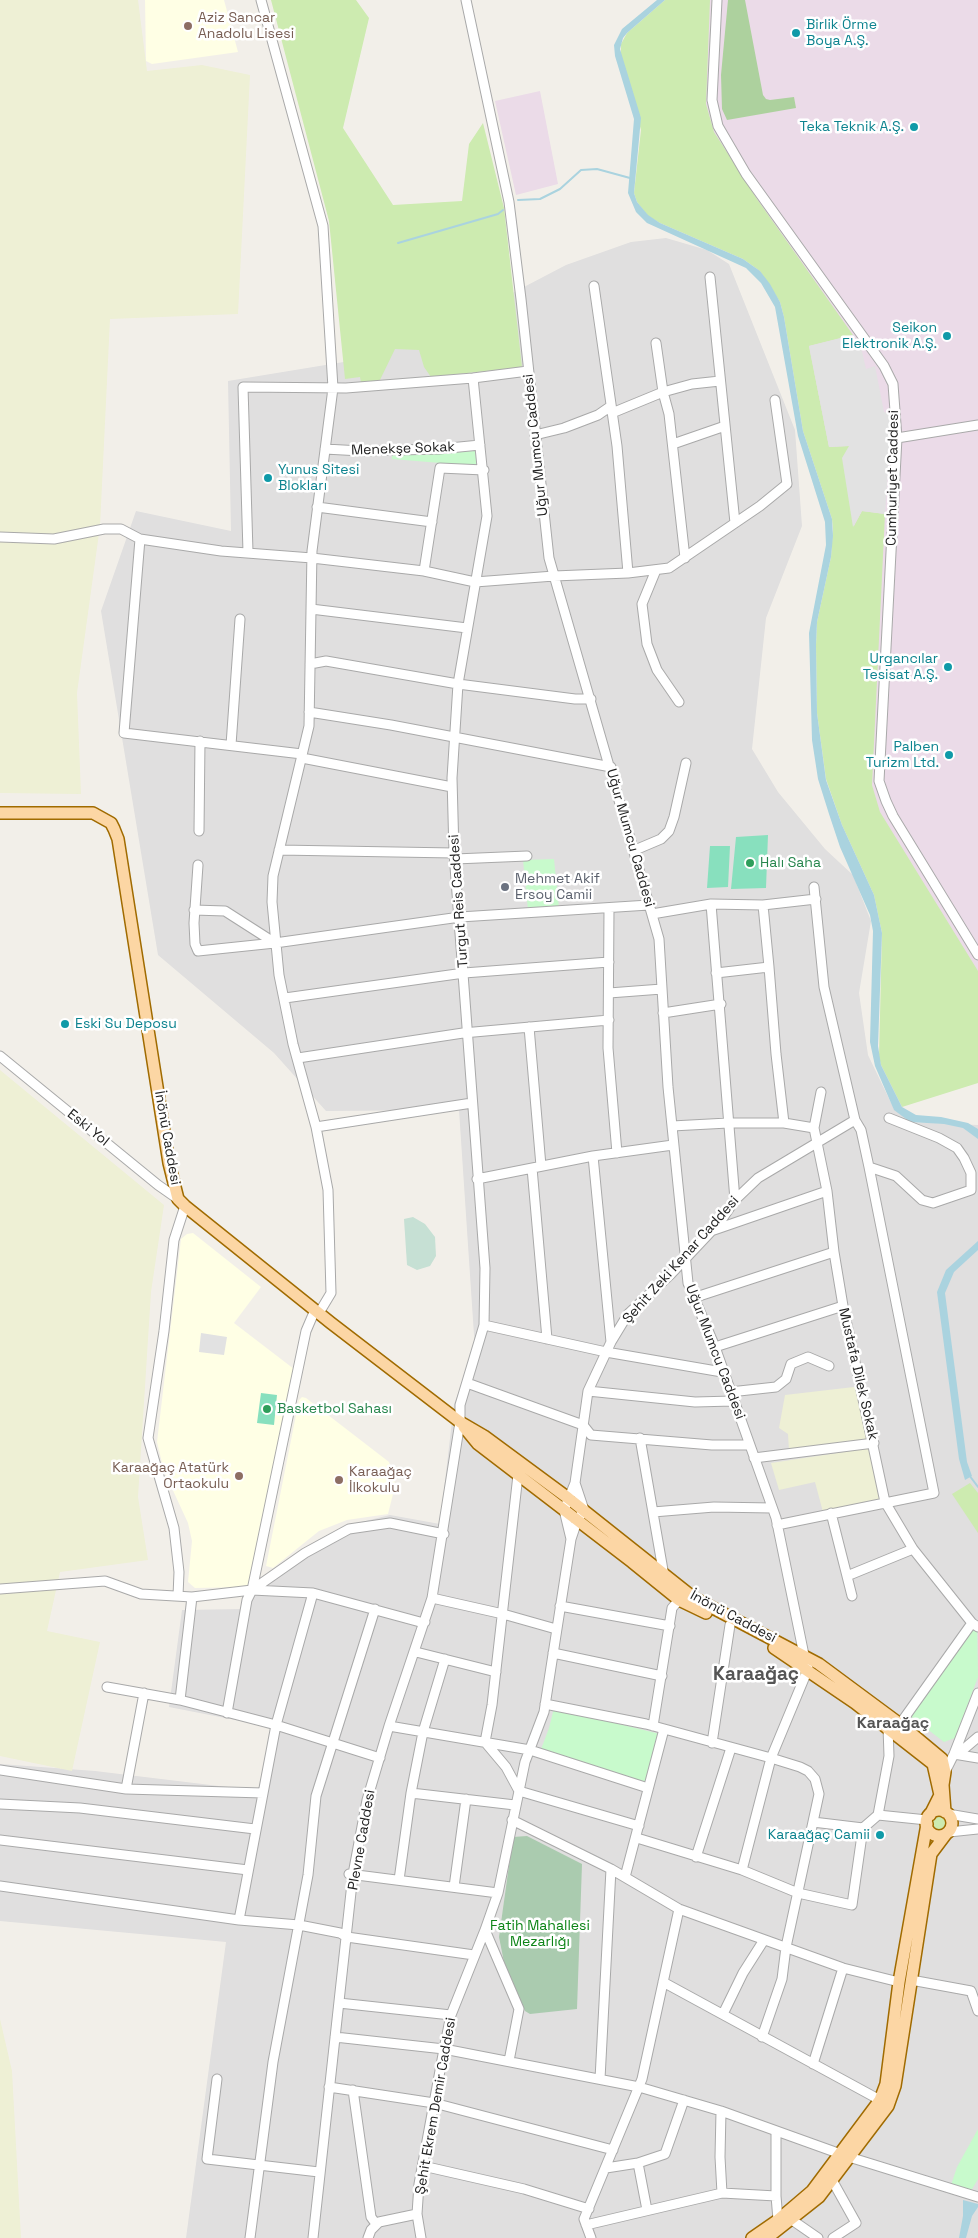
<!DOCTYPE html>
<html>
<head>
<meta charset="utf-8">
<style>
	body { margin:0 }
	canvas { display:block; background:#f2efe9 }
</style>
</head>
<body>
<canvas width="978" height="2238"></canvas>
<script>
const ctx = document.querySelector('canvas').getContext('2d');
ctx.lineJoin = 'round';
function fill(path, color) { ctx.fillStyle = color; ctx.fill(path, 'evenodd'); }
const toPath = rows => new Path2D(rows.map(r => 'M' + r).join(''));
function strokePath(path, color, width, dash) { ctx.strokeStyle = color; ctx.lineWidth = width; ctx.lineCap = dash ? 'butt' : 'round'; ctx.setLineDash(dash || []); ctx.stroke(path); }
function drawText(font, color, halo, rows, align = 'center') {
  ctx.font = font + ' "Space Grotesk",sans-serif'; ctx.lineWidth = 5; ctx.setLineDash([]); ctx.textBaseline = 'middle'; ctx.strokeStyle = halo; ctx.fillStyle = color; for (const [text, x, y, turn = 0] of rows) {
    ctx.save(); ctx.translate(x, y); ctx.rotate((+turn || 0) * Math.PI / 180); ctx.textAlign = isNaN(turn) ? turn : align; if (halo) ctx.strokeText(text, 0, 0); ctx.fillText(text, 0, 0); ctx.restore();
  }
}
fill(toPath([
	[666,238,707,250,729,264,795,430,802,526,766,618,752,749,778,792,825,849,853,875,871,921,859,993,868,1055,894,1109,910,1122,978,1125,978,2238,186,2238,226,1942,0,1921,0,1764,95,1771,260,1791,271,1727,169,1707,182,1610,242,1609,247,1593,277,1569,319,1539,349,1525,390,1515,440,1524,454,1404,475,1350,459,1110,326,1111,274,1053,158,955,101,611,136,511,231,531,228,381,368,358,501,299,566,265,631,242]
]), '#e0dfdf');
fill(toPath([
	[689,0,978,0,978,1035,853,791,856,574,798,319,661,155],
	[540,91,558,184,516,195,495,101]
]), '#ebdbe8');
fill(toPath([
	[145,0,224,0,238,52,152,64,146,61],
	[193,1233,261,1287,234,1323,294,1369,249,1585,246,1587,195,1588,188,1582,192,1541,188,1523,164,1471,157,1442,181,1239,187,1234],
	[302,1397,306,1398,389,1462,394,1475,395,1486,388,1514,347,1520,319,1531,273,1568,266,1566,299,1400]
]), '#ffffe5');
fill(toPath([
	[0,0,138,0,147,71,202,65,250,75,238,314,110,319,100,526,77,693,81,794,0,793],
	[0,1070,164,1205,151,1292,138,1497,148,1560,60,1572,47,1631,100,1642,72,1771,0,1756],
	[854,1387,859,1391,870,1436,866,1440,789,1450,788,1434,779,1428,785,1395],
	[870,1448,880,1500,823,1512,815,1482,779,1490,771,1463],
	[0,2019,12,2071,21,2238,0,2238]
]), '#eef0d5');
fill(toPath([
	[271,0,356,0,369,18,343,128,393,205,462,201,469,144,483,123,504,208,522,367,431,377,424,367,419,350,395,349,379,382,361,383,360,377,345,379,329,221],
	[665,0,710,0,706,104,714,132,757,199,853,335,809,346,829,447,849,446,854,526,862,511,885,514,872,785,880,812,978,971,978,1083,902,1107,881,1065,879,1057,882,933,874,895,842,825,826,779,817,713,816,645,817,622,831,557,833,529,832,519,803,431,784,317,780,302,760,271,743,259,660,223,648,216,637,202,634,193,641,130,621,58,621,44,627,33],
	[970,1483,978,1493,978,1533,952,1494],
	'932 1824a8 8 0 1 1 16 0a8 8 0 1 1-16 0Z'
]), '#cdebb0');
fill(toPath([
	[728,0,745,0,763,95,766,99,770,100,794,97,796,108,727,120,722,109,721,75]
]), '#add19e');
fill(toPath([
	[413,1217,425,1224,435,1237,436,1256,430,1266,417,1270,407,1265,404,1219]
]), '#c6e0d4');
fill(toPath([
	[527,1836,582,1864,577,2009,530,2014,525,2011,504,1962,499,1937,513,1837]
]), '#aacbaf');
fill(toPath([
	[475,451,477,466,392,459,392,455],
	[554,859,559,908,528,910,523,860],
	[977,1630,978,1677,955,1738,944,1742,909,1715,971,1631],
	[554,1708,660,1734,648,1780,644,1784,540,1752,549,1728],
	[978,2129,978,2179,971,2191,951,2185,957,2167]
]), '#c8facc');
fill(toPath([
	[768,835,766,888,731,889,736,837],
	[710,846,730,846,728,887,707,888],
	[261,1393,277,1395,274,1425,257,1423]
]), '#88e0be');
fill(toPath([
	[853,335,861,347,866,369,875,366,884,412,892,414,885,514,862,511,853,527,842,458,849,446,829,447,809,346],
	[201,1333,227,1337,224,1355,199,1352]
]), '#e2e2e2');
fill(toPath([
	[657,0,665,0,627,33,623,38,620,49,641,118,634,193,637,202,648,215,660,223,743,259,760,271,770,284,780,302,784,317,803,431,832,519,833,536,831,557,817,622,816,645,817,713,826,780,842,825,874,895,882,933,878,1046,881,1065,902,1107,916,1115,941,1117,968,1123,978,1129,978,1139,963,1128,944,1124,910,1122,894,1110,875,1066,870,1042,873,931,870,915,840,847,829,814,818,779,812,740,809,633,826,545,825,522,798,436,775,307,761,283,746,268,647,223,636,212,628,193,634,119,615,56,614,45,622,29],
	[978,1241,978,1250,954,1272,945,1293,967,1462,972,1476,965,1480,959,1459,937,1292,946,1270],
	[963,2200,978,2204,978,2207,972,2216,966,2238,959,2238,963,2216]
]), '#aad3df');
strokePath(toPath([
	[518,200,540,199,560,189,581,170,597,169,630,178],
	[398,243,498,214,503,210],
	[969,1475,978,1487]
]), '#aad3df', 2);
const minor = toPath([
	[261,0,323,226,333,388,312,551,309,726,273,876,272,902,279,975,293,1044,316,1127,328,1190,331,1293,319,1313],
	[466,0,509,202,521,299,549,558,659,939,668,1087,688,1283,715,1347,776,1518,804,1655,808,1669,771,1758,742,1870],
	[717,0,712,100,718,126,746,174,884,366,893,384,897,438,879,781,886,801,893,816,978,955],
	[710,277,735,523],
	[594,286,617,446,628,573],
	[656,343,663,392,669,414,685,558],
	[612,413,663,392,692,384,720,381],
	[535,435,564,428,598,415,611,406],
	[897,438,978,425],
	[673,444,725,426],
	[325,449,361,451,439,449,480,445],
	[317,507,432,522],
	[0,537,54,539,104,529,121,529,140,539,221,551,312,558,424,571,475,582,554,576,628,573,669,568,760,506,787,484,775,400],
	[140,539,124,733,302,754],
	[248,552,243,387,346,388,473,378,528,371],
	[656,570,642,604,647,644,657,670,679,702],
	[424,571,440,468,484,470],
	[311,609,467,628],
	[310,664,326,661,458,684,575,699,591,699],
	[309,712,391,725,611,767],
	[231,745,240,619],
	[302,758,452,787],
	[199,831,200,741],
	[279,850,454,853],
	[635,850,661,839,669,831,674,817,686,763],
	[455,859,527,856],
	[198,865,194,923,195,944,198,951,275,943,460,917,649,905],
	[711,904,735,1200],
	[609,909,608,1048,617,1153],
	[194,910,225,911,275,943],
	[652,914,711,904,763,905,816,899],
	[769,967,776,1054,784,1123],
	[716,973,769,967,763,905],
	[609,993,662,989],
	[285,998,464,973,609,962],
	[663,1013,721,1004],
	[529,1027,541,1166],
	[0,1056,158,1185,178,1199],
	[298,1058,463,1033,609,1020],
	[821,1092,814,1128,827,1191,834,1252,843,1306,885,1502,913,1549,972,1623,978,1627],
	[672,1126,728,1123,784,1123,814,1128],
	[316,1127,472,1103],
	[593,1156,611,1342],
	[869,1167,896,1176,922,1200,933,1203,971,1190,971,1173,964,1158,957,1148,939,1138,889,1118],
	[532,1168,547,1339],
	[477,1179,593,1156,673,1145],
	[711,1231,827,1191],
	[693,1298,834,1252],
	[484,1325,606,1352,722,1372],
	[715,1347,843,1306],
	[467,1383,583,1425,591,1435,712,1445,750,1445],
	[588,1391,695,1402,733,1401],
	[730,1392,776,1387,786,1379,791,1364,808,1357,829,1366],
	[640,1438,664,1576],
	[754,1458,874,1443],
	[518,1475,492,1705,485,1742,506,1767,519,1791,639,1826],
	[575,1483,588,1391,611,1342,628,1314,671,1274,720,1222,735,1200,758,1178,855,1120],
	[575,1483,584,1510,577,1521,571,1539,564,1510,575,1483],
	[653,1512,714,1507,772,1508],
	[831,1513,852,1596],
	[777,1525,934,1493,869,1167,861,1130,855,1120,824,987,814,887],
	[847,1576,913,1549],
	[0,1589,105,1581,141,1594,192,1597,252,1590,313,1593,420,1622,425,1622],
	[252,1590,306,1331,315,1310],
	[178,1596,179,1572,174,1528,148,1438,164,1331,174,1240,185,1206],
	[432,1598,503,1614,556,1629],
	[560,1606,670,1626],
	[416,1652,496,1672],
	[553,1653,662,1676],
	[107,1687,180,1700,276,1725,380,1758],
	[180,1700,192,1597],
	[545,1704,646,1724,771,1758,800,1767,808,1771,815,1779,819,1794,786,1947,782,1979,762,2037],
	[227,1713,247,1600,252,1590,305,1553,349,1529,390,1523,444,1534],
	[900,1724,972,1623],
	[389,1726,530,1750,648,1788],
	[653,1726,672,1608,679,1600],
	[712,1743,730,1625],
	[957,1748,965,1748,978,1737],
	[954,1754,978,1758],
	[0,1770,126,1789,263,1793],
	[945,1772,954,1754,978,1693],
	[126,1789,144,1693],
	[411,1793,515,1805],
	[0,1804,80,1808,255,1829],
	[948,1814,978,1819],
	[878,1815,889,1756,888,1727],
	[512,1820,611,1869,679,1909,843,1968,899,1982],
	[813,1822,863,1828,878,1815,927,1820],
	[949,1832,978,1829],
	[637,1838,742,1870,798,1893,852,1905,863,1828],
	[0,1840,248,1870],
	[696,1857,731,1748],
	[349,1874,498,1893],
	[625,1877,664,1729],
	[399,1880,411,1793,423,1732,445,1659],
	[0,1886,239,1920,299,1925,340,1933,347,1937,474,1955],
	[454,1887,466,1799],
	[239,1920,276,1725,313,1593],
	[485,1930,519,2009,509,2061],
	[911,1980,971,1991,978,2011],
	[663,1982,880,2100],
	[339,2003,451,2015],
	[723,2014,743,1973,764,1940],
	[335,2037,444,2049,639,2087,721,2111,849,2157,978,2197],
	[813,2064,843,1968],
	[217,2079,207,2159,319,2172],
	[600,2079,611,1869],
	[329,2087,434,2103,613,2150],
	[353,2090,371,2217,376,2224],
	[721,2111,720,2157,722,2193],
	[776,2131,776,2196,778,2220],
	[638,2163,647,2210],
	[423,2166,524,2189,589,2209],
	[606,2168,638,2163,665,2154,684,2100],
	[832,2180,856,2223,833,2238],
	[792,2220,818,2238],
	[586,2225,722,2193,776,2196],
	[250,2238,273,2062,308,1875,316,1796,375,1609],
	[313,2238,353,1874,367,1800,389,1726,432,1598,460,1422,460,1405,484,1325,485,1268,454,853,452,778,458,684,487,516,473,378],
	[368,2238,371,2230,379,2222,417,2214],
	[421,2238,417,2214,419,2184,444,2049,451,2015,485,1930,498,1893,525,1762,544,1712,571,1539],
	[591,2238,584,2219,642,2079,679,1909]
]);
const major = toPath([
	[0,813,93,813,111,823,114,829,118,839,169,1163,178,1199,185,1206,331,1323,460,1422,484,1436,568,1498,694,1598,819,1664,900,1724,942,1759,945,1772,943,1785,945,1812],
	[464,1427,478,1444,632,1562,679,1600,706,1613],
	[774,1648,855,1703,933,1764,940,1795,930,1815],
	'926 1823a13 13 0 1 1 26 0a13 13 0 1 1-26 0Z',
	[752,2238,778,2220,812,2191,880,2100,886,2084,899,1982,927,1824],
	[767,2238,819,2197,888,2106,895,2086,931,1854,946,1834]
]);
strokePath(minor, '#a9a9a9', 11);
strokePath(major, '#a06b00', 14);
strokePath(minor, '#fff', 9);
strokePath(major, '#fcd6a4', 11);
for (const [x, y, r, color] of [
	[188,26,5,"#8d6e63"],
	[796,33,5,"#0f9aa8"],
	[914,127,5,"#0f9aa8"],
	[947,336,5,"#0f9aa8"],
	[268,478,5,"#0f9aa8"],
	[948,667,5,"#0f9aa8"],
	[949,755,5,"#0f9aa8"],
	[750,863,5,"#2e9e5b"],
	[505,887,5,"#6b7280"],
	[65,1024,5,"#0f9aa8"],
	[267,1409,5,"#2e9e5b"],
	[239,1476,5,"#8d6e63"],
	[339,1480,5,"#8d6e63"],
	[880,1835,5,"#0f9aa8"]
]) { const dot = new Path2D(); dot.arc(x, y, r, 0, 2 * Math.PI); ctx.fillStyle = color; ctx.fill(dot); strokePath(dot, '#fff', 2); }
drawText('14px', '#785e54', '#fff', [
	["Aziz Sancar",198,18],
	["Anadolu Lisesi",198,34],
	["Karaağaç Atatürk",229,1468,"right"],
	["Ortaokulu",229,1484,"right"],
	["Karaağaç",349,1472],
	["İlkokulu",349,1488]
], 'left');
drawText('14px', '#0d838f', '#fff', [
	["Birlik Örme",806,25,"left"],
	["Boya A.Ş.",806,41,"left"],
	["Teka Teknik A.Ş.",904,127],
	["Seikon",937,328],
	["Elektronik A.Ş.",937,344],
	["Yunus Sitesi",278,470,"left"],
	["Blokları",278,486,"left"],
	["Urgancılar",938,659],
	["Tesisat A.Ş.",938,675],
	["Palben",939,747],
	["Turizm Ltd.",939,763],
	["Eski Su Deposu",75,1024,"left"],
	["Karaağaç Camii",870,1835]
], 'right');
drawText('14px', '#222', '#fff', [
	["Uğur Mumcu Caddesi",536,445,-96],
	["Menekşe Sokak",403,449,-2],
	["Cumhuriyet Caddesi",893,478,-89],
	["Uğur Mumcu Caddesi",630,838,74],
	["Turgut Reis Caddesi",459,901,-94],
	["Eski Yol",88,1128,39],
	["İnönü Caddesi",167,1138,80],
	["Şehit Zeki Kenar Caddesi",681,1260,-48],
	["Uğur Mumcu Caddesi",715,1352,69],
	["Mustafa Dilek Sokak",858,1374,77],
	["İnönü Caddesi",733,1617,28],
	["Plevne Caddesi",362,1840,-80],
	["Şehit Ekrem Demir Caddesi",436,2106,-80]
]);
drawText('14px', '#27864d', '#fff', [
	["Halı Saha",760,863],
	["Basketbol Sahası",277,1409]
], 'left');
drawText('14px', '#5b616d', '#fff', [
	["Mehmet Akif",515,879],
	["Ersoy Camii",515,895]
], 'left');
drawText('14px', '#0c8416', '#fff', [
	["Fatih Mahallesi",540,1926],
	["Mezarlığı",540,1942]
]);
drawText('bold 16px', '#555', '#fff', [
	["Karaağaç",893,1724]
]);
drawText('bold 19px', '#555', '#fff', [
	["Karaağaç",756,1675]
]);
</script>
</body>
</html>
